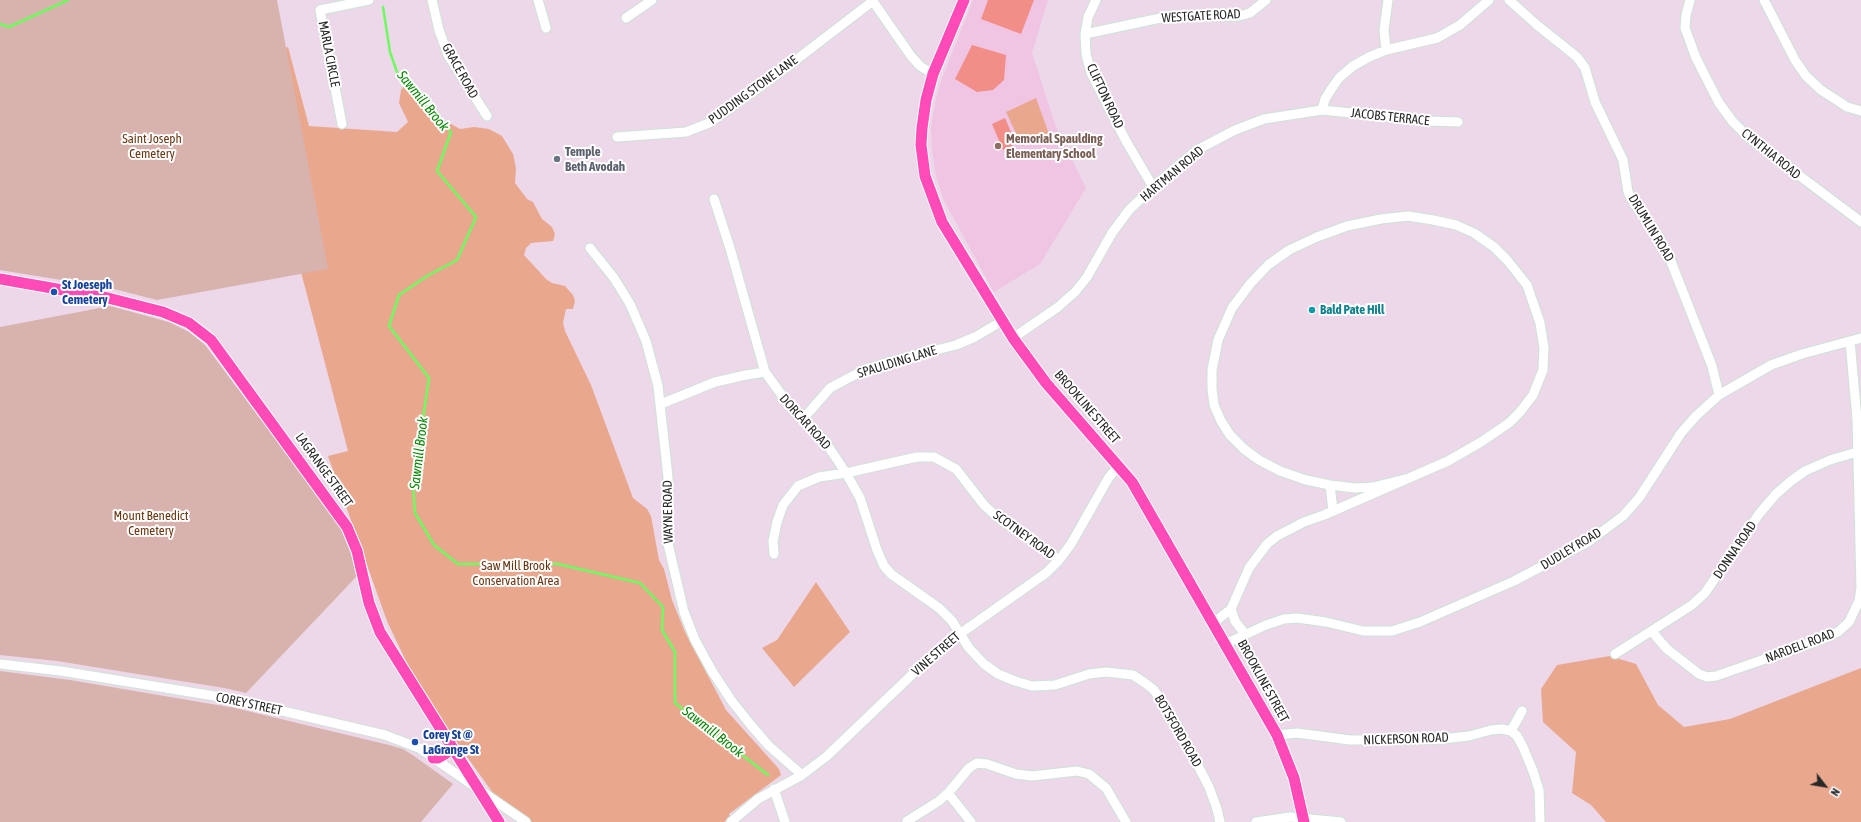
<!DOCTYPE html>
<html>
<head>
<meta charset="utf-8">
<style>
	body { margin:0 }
	#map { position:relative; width:1861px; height:822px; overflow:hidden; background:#ecd8e8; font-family:"Asap Condensed",sans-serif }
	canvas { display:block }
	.north { position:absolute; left:1805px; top:766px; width:40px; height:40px; -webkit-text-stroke:3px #fff; paint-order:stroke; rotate:121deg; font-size:11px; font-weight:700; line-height:16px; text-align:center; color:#282828 }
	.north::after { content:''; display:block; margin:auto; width:14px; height:18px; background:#282828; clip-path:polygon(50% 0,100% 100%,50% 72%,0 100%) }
</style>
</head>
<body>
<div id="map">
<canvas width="1861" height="822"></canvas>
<div class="north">N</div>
</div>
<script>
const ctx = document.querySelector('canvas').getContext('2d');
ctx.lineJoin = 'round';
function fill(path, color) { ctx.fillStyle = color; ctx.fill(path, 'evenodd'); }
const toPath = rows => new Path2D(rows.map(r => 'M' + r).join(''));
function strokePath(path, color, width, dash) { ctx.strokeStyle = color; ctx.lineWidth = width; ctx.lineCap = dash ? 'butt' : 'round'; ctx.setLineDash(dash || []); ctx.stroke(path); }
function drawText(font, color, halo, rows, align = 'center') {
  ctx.font = font + ' "Asap Condensed",sans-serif'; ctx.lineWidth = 4; ctx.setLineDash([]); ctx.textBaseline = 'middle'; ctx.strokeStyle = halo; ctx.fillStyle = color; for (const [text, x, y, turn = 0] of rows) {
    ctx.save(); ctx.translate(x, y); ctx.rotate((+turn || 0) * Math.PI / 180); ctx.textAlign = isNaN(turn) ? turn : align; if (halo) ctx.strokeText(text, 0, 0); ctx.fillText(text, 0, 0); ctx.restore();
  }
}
fill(toPath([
	[973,0,1048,0,1032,53,1056,127,1086,188,1040,264,994,292,944,201,936,176,932,150,931,127,936,98,941,81]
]), '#f0c5e3');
fill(toPath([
	[288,47,309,126,397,132,408,122,399,103,401,90,405,85,411,83,418,97,424,100,437,116,460,129,474,127,489,129,502,136,513,154,516,168,515,183,527,199,533,202,542,219,552,227,555,234,553,241,531,243,526,248,524,255,546,279,552,283,565,286,573,295,575,301,573,309,566,309,563,323,565,331,591,385,633,498,647,509,651,516,659,560,664,569,672,600,685,632,726,710,779,769,781,775,729,814,730,817,724,822,524,822,511,818,421,693,387,621,328,456,348,451,301,272,271,53],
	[1036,98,1049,134,1022,146,1006,112],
	[816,582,850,632,794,687,762,648,777,640],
	[1610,656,1636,664,1658,705,1684,727,1730,719,1861,668,1861,822,1606,822,1591,805,1572,793,1576,752,1543,722,1541,689,1557,665]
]), '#e9a88e');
fill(toPath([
	[0,0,277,0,328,269,157,300,110,288,0,270],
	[110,306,169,322,189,332,205,345,331,513,341,529,350,549,357,576,246,693,224,688,57,661,0,655,0,327],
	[0,671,70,680,235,708,389,745,403,749,414,756,453,784,421,822,0,822]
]), '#d8b3ad');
fill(toPath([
	[988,0,1034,0,1021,34,981,19],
	[972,45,1006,55,1004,80,993,90,977,92,955,79],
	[1005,118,1016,144,1003,150,992,124]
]), '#f28e88');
strokePath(toPath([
	[383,7,390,52,398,75,451,132,437,171,476,217,457,260,427,276,399,295,389,326,429,378,413,486,415,513,434,545,458,564,558,564,640,583,663,607,662,630,675,652,675,703,768,775],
	[0,24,9,27,68,0]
]), '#6ffa5f', 2.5);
const minor = toPath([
	[432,0,439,30,448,55,487,116],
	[538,0,546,28],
	[872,0,911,56,920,66,933,74],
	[1096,0,1088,17,1085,34,1086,54,1091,73,1126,141,1153,187],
	[1509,0,1537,25,1577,57,1585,68,1595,102,1623,160,1628,192,1635,205,1658,236,1670,259,1712,366,1719,395],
	[1690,0,1686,15,1685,28,1696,58,1719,103,1733,122,1748,137,1861,222],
	[1764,0,1795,60,1806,76,1821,90,1835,99,1847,107,1861,111],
	[626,18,652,0],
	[1085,34,1170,16,1239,16,1250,13,1266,0],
	[1386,50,1384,30,1388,0],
	[1322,110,1430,121,1458,122],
	[342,124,320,10,369,0],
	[617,137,686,132,709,123,775,76,873,1],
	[714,199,730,248,765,372,792,409,824,440,846,473,860,498,877,550,884,566,891,574,939,608,952,621,969,648,984,664,998,674,1015,681,1032,686,1055,685,1089,674,1106,672,1133,675,1145,683,1154,690,1178,727,1209,787,1217,809,1220,822],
	[590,248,614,278,630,304,646,341,658,386,668,477,668,544,684,612,695,640,712,671,731,700,750,724,768,745,802,775],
	[1013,338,1058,307,1075,292,1087,277,1112,233,1129,210,1153,187,1197,150,1235,130,1264,119,1322,110,1325,99,1332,88,1339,78,1353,66,1369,57,1386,50,1437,38,1460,25,1489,0],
	[661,404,715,382,746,375,765,372],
	[803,419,830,388,862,371,889,362,956,345,975,337,1002,321],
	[1330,485,1333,511],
	[774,554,773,541,777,522,783,505,798,486,819,477,846,473,917,457,934,457,956,469,984,505,996,516,1059,560],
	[1231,609,1235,621,1245,634],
	[1212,624,1231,609,1249,568,1267,544,1277,536,1304,522,1324,515,1409,478,1448,461,1481,442,1509,423,1520,412,1533,395,1543,370,1544,348,1540,323,1527,285,1507,260,1494,247,1474,233,1456,225,1433,220,1408,216,1381,219,1347,226,1317,237,1289,250,1268,265,1250,284,1232,308,1218,340,1212,370,1212,389,1214,405,1221,421,1230,435,1244,449,1259,460,1280,471,1306,480,1330,485,1355,488,1373,487,1409,478],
	[1654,630,1654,634,1667,649,1699,674,1707,677,1716,676,1820,640,1838,632,1849,622,1859,601,1861,588,1857,419,1850,341],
	[1225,644,1266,625,1284,619,1297,618,1326,622,1363,631,1392,631,1420,622,1514,581,1588,542,1623,516,1639,498,1681,433,1696,416,1719,395,1771,365,1802,354,1861,338],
	[1615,654,1692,605,1705,593,1759,514,1776,494,1791,481,1805,471,1830,460,1857,452],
	[0,664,61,671,227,698,385,735,419,748,526,822],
	[1511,731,1517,736,1523,747,1533,771,1539,790,1540,822],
	[1277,735,1297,733,1350,740,1442,739,1469,736,1491,730,1502,729,1511,731,1522,711],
	[774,789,785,822],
	[948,793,971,822],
	[907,821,939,801,949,792,969,768,977,763,987,764,1016,774,1032,776,1077,771,1089,774,1106,788,1126,822],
	[731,822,758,799,802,775,827,756,921,666,947,643,1046,573,1059,560,1071,544,1109,477,1119,466],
	[1256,822,1290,817,1341,822]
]);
const major = toPath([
	[964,0,933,74,926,100,922,128,921,145,925,176,942,222,1013,338,1046,383,1132,482,1277,735,1294,778,1304,822],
	[0,279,108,298,163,312,189,323,211,340,347,527,357,551,369,603,380,632,499,822],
	[433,758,438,758,445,754,449,750,450,743]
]);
strokePath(minor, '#cde3d7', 11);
strokePath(major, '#fff', 13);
strokePath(minor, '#fff', 9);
strokePath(major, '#fe4bb7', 11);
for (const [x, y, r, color] of [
	[998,146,4,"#8d6e63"],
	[557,159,4,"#6b7280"],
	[54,292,4,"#1a4fb4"],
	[1312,310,4,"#0f9aa8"],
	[415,742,4,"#1a4fb4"]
]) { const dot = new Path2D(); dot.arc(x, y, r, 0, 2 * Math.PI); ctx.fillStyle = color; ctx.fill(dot); strokePath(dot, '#fff', 1.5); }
drawText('13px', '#282828', '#fff', [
	["WESTGATE ROAD",1201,16,-3],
	["MARLA CIRCLE",329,54,79],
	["GRACE ROAD",460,71,61],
	["PUDDING STONE LANE",753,90,-36],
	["CLIFTON ROAD",1105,96,65],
	["JACOBS TERRACE",1390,117,6],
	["CYNTHIA ROAD",1771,154,39],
	["HARTMAN ROAD",1172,174,-40],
	["DRUMLIN ROAD",1651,228,59],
	["SPAULDING LANE",897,362,-17],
	["BROOKLINE STREET",1087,407,49],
	["DORCAR ROAD",805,422,48],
	["LAGRANGE STREET",324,470,54],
	["WAYNE ROAD",668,512,-91],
	["SCOTNEY ROAD",1024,535,36],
	["DUDLEY ROAD",1571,549,-31],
	["DONNA ROAD",1735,550,-56],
	["NARDELL ROAD",1800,646,-21],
	["VINE STREET",936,654,-41],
	["BROOKLINE STREET",1263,681,61],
	["COREY STREET",249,704,12],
	["BOTSFORD ROAD",1178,731,60],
	["NICKERSON ROAD",1406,739,-2]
]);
drawText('13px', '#6b3712', '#fff', [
	["Saint Joseph",152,139],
	["Cemetery",152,154],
	["Mount Benedict",151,516],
	["Cemetery",151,531],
	["Saw Mill Brook",516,566],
	["Conservation Area",516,581]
]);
drawText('bold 13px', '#785e54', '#fff', [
	["Memorial Spaulding",1006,139],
	["Elementary School",1006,154]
], 'left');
drawText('bold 13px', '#5b616d', '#fff', [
	["Temple",565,152],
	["Beth Avodah",565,167]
], 'left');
drawText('bold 13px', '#164399', '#fff', [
	["St Joeseph",62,285],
	["Cemetery",62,300],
	["Corey St @",423,735],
	["LaGrange St",423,750]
], 'left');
drawText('bold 13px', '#0d838f', '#fff', [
	["Bald Pate Hill",1320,310]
], 'left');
drawText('italic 14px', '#078703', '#fff', [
	["Sawmill Brook",423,101,51],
	["Sawmill Brook",419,453,-83],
	["Sawmill Brook",713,732,38]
]);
</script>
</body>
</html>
